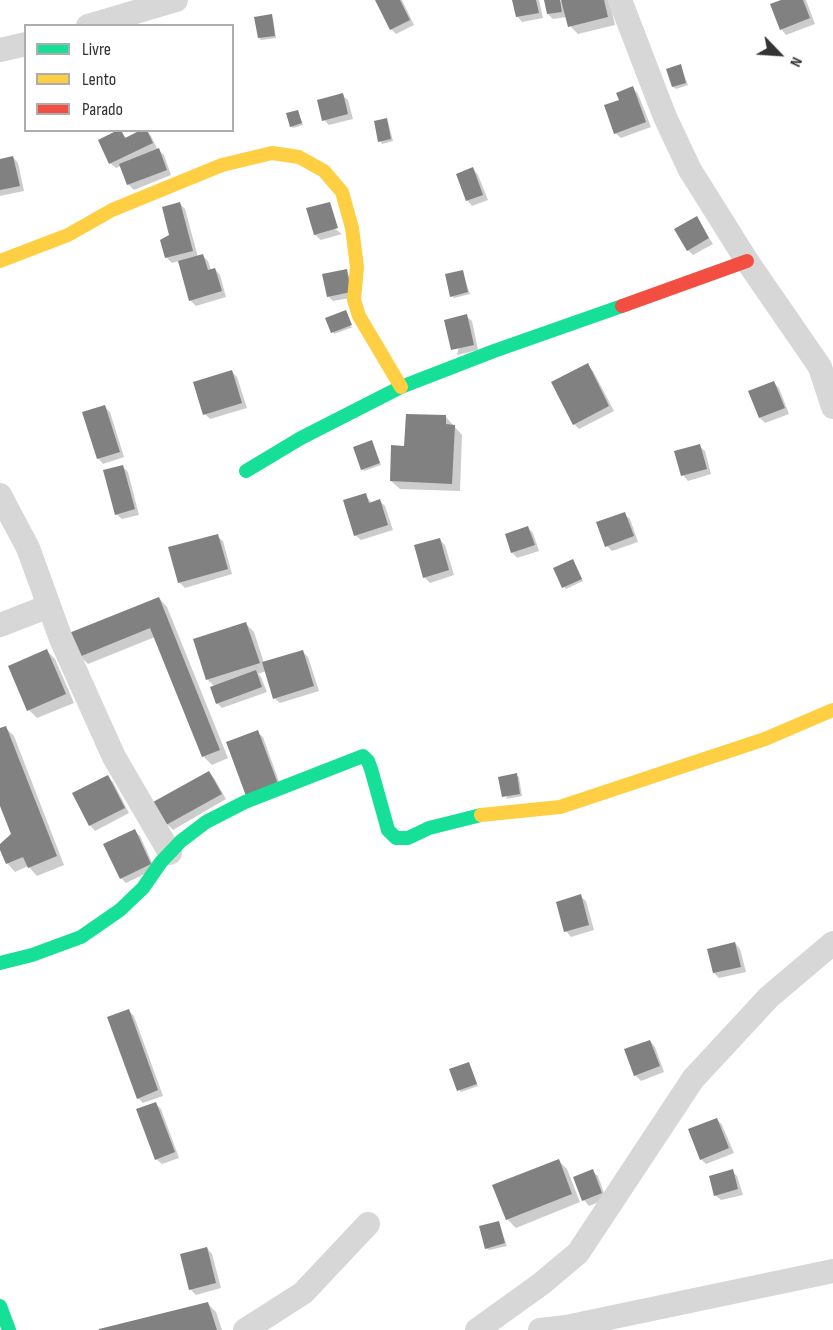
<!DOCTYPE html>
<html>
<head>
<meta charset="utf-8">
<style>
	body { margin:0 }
	#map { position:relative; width:833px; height:1330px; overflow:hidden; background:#fff; font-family:"Sofia Sans Condensed",sans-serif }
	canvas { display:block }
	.legend { position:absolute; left:24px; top:24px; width:210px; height:108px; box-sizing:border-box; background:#fff; border:2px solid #adadad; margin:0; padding:8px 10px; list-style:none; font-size:18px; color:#333 }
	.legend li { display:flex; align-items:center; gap:12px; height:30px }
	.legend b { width:30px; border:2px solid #adadad }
	.north { position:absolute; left:749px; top:24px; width:60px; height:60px; -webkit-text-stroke:4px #fff; paint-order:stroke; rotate:115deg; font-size:16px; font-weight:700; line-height:24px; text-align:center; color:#333 }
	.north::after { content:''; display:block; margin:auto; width:21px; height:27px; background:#333; clip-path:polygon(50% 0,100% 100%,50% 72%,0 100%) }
</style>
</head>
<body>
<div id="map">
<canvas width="833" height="1330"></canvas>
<ul class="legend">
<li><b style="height:8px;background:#16e098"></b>Livre</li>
<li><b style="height:8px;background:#ffcf43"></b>Lento</li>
<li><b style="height:8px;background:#f24e42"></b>Parado</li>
</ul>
<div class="north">N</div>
</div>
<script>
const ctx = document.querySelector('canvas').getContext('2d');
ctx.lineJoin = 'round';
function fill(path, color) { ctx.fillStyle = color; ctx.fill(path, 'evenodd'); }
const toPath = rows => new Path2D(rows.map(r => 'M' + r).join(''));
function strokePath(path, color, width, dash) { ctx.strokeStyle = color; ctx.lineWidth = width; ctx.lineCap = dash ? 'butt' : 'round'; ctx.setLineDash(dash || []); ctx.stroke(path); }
fill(toPath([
	[376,0,402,0,414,25,396,34,391,29],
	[514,0,539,0,543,18,522,22,517,16],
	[546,0,560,0,565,7,563,0,609,0,615,25,578,34,570,26,567,17,553,19,548,14],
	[785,0,806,0,815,24,786,35,781,29],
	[271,16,273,18,276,38,261,40,259,38],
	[681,66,688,85,676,89,673,87],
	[633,88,638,94,651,127,621,138,615,133,621,101],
	[342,95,348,100,353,119,329,125,324,120],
	[298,112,303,125,293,128,291,126],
	[386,120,388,122,393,141,382,144,380,141],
	[146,130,151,136,158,150,164,155,171,175,134,190,128,184,121,166,116,168,110,163,120,131,127,139],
	[13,157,18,163,24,191,0,196,0,160],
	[473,169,478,175,488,200,472,206,467,200],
	[180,204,185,209,198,257,203,256,208,261,211,270,215,269,220,275,226,297,196,306,190,300,179,261,172,263,167,258,162,241,171,235],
	[308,209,342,234,321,240,315,235],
	[696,218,713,244,693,255,688,250],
	[347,271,356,297,333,301,328,296],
	[462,271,470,294,454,298,452,296],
	[466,316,472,321,478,350,457,355],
	[327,319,353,327,334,334],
	[587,365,593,371,614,411,579,429,574,424],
	[232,372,237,377,247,408,210,419,205,414],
	[773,382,779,388,789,414,765,423,760,418],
	[104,406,110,412,124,457,103,464,98,458],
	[446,417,462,435,460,491,400,489,391,481,406,447],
	[372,442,381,465,364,471,362,469],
	[699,446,705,451,711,474,688,481,683,475],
	[122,466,128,472,139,515,122,519,116,514],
	[365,495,372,503,380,501,385,506,393,530,361,540,355,535],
	[624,514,630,519,638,542,612,551,607,546],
	[528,528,533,533,539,551,517,558,512,552],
	[217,536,223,541,232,574,185,588,179,582],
	[439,539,445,545,454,575,430,583,424,577],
	[573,561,583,581,566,589,564,587],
	[159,598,167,607,228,758,212,765,203,756,155,637,88,664,80,656],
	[246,624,254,632,264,663,303,652,308,657,319,691,280,703,274,698,266,671,258,674,261,677,267,692,222,708,217,703,215,687,208,680,195,640],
	[47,651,55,659,74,703,37,718,29,710],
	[6,728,14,736,64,865,37,876,28,866,15,872,7,863,12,834,0,802,0,730],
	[257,732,263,737,282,790,253,801],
	[209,772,214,778,226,799,173,830,167,824],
	[516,775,519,777,522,796,506,799],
	[108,777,113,782,129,813,95,831,90,825],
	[134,831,140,836,155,869,126,883,121,878],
	[580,896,586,901,594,930,571,937,566,931],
	[735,943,740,949,746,972,719,978,714,973],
	[129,1011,134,1016,163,1096,143,1103,138,1098],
	[650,1041,655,1047,664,1072,641,1081,635,1075],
	[469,1063,478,1086,461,1092,459,1090],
	[156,1104,161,1109,179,1158,162,1164,156,1159],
	[717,1119,722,1125,734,1153,706,1164,701,1159],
	[558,1160,567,1169,580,1202,516,1228,507,1219],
	[592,1171,598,1176,606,1199,589,1206,584,1200],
	[732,1171,737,1176,743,1195,721,1200,715,1195],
	[499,1223,507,1246,489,1250,486,1248],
	[207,1248,212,1254,221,1288,196,1295,191,1290,182,1255],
	[208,1304,216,1312,222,1330,102,1330]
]), '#0003');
fill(toPath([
	[375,0,400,0,410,20,390,30],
	[512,0,536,0,539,13,516,17],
	[544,0,560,0,562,12,547,14],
	[561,0,604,0,608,17,568,27],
	[781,0,803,0,810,18,780,30,770,4],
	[272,14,275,36,258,38,254,17],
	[681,64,686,83,672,87,666,69],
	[633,86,646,122,614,134,604,105,619,100,616,93],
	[343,93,348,114,322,121,317,100],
	[298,110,302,123,290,127,286,113],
	[387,118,391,139,378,142,374,121],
	[118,130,121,130,125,138,141,130,147,130,153,143,109,164,98,140],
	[159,148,167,170,127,185,119,164],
	[13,156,20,186,0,190,0,159],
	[473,167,483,195,466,201,456,174],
	[180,202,193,251,165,258,160,240,169,235,162,207],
	[330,202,338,228,314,235,306,208],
	[697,216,709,238,687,251,674,229],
	[203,254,208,270,215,268,222,291,189,301,178,261],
	[347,269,351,292,327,297,322,274],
	[463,270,468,292,450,297,445,274],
	[346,310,352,325,331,333,325,318],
	[467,314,474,345,451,350,444,320],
	[588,363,609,406,573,425,551,382],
	[232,370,242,403,203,415,193,382],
	[774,381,785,408,759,418,748,391],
	[105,405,120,452,97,459,82,412],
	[406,414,446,415,446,424,455,425,452,484,390,481,391,445,404,446],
	[372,440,380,463,361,470,353,447],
	[700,444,707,469,681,476,674,451],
	[123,465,135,509,115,515,103,470],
	[366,493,369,503,380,499,388,525,354,536,343,500],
	[625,512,634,536,605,547,596,522],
	[528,526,535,545,511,553,505,534],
	[218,534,228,569,178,583,168,547],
	[440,538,449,570,423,578,414,545],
	[573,559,582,579,562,588,553,568],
	[159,597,220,750,202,757,150,628,79,657,69,633],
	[246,622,260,663,206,680,193,639],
	[47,649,66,694,27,711,8,666],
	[303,650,314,686,273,699,262,662],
	[256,670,262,687,216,704,210,687],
	[6,726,57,856,28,868,23,857,6,864,0,850,0,844,11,834,0,806,0,728],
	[258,730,278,784,246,796,226,742],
	[209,771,222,794,166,825,153,802],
	[517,773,520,794,502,797,498,777],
	[108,775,125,808,89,826,72,793],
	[135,829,151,864,120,879,103,844],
	[581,894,589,925,564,932,556,902],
	[735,942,741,967,713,973,707,949],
	[129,1009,158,1090,137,1099,107,1017],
	[650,1040,660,1066,634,1076,624,1049],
	[469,1062,477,1084,457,1091,449,1069],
	[156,1102,175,1152,155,1160,136,1109],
	[717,1118,729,1148,700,1160,688,1129],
	[559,1159,572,1194,506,1220,492,1185],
	[593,1169,602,1193,582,1201,573,1177],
	[733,1169,738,1189,714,1196,709,1176],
	[499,1221,505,1243,485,1249,479,1226],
	[207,1247,216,1283,189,1290,180,1254],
	[208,1302,217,1330,99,1330,99,1329]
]), '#818181');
strokePath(toPath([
	[620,0,665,117,690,170,747,261,820,367,833,407],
	[88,26,176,0],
	[0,50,26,44],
	[0,495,28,548,61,639,114,757,170,853],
	[0,625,49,606],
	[245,1330,303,1293,368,1224],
	[477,1330,541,1284,578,1253,693,1079,769,997,833,943],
	[540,1330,566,1327,833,1271]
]), '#d7d7d7', 24);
strokePath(toPath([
	[246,471,301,438,401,387,494,351,622,306],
	[0,963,32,955,81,937,120,910,143,888,161,862,181,841,206,822,245,802,363,756,368,761,371,769,388,830,396,838,408,838,429,828,481,815],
	[0,1306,9,1330]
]), '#16e098', 14);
strokePath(toPath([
	[0,261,68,235,112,210,222,165,272,153,299,157,324,171,342,192,352,228,357,267,354,300,359,316,401,387],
	[481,815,560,807,765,739,833,710]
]), '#ffcf43', 14);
strokePath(toPath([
	[622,306,747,261]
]), '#f24e42', 14);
</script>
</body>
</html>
